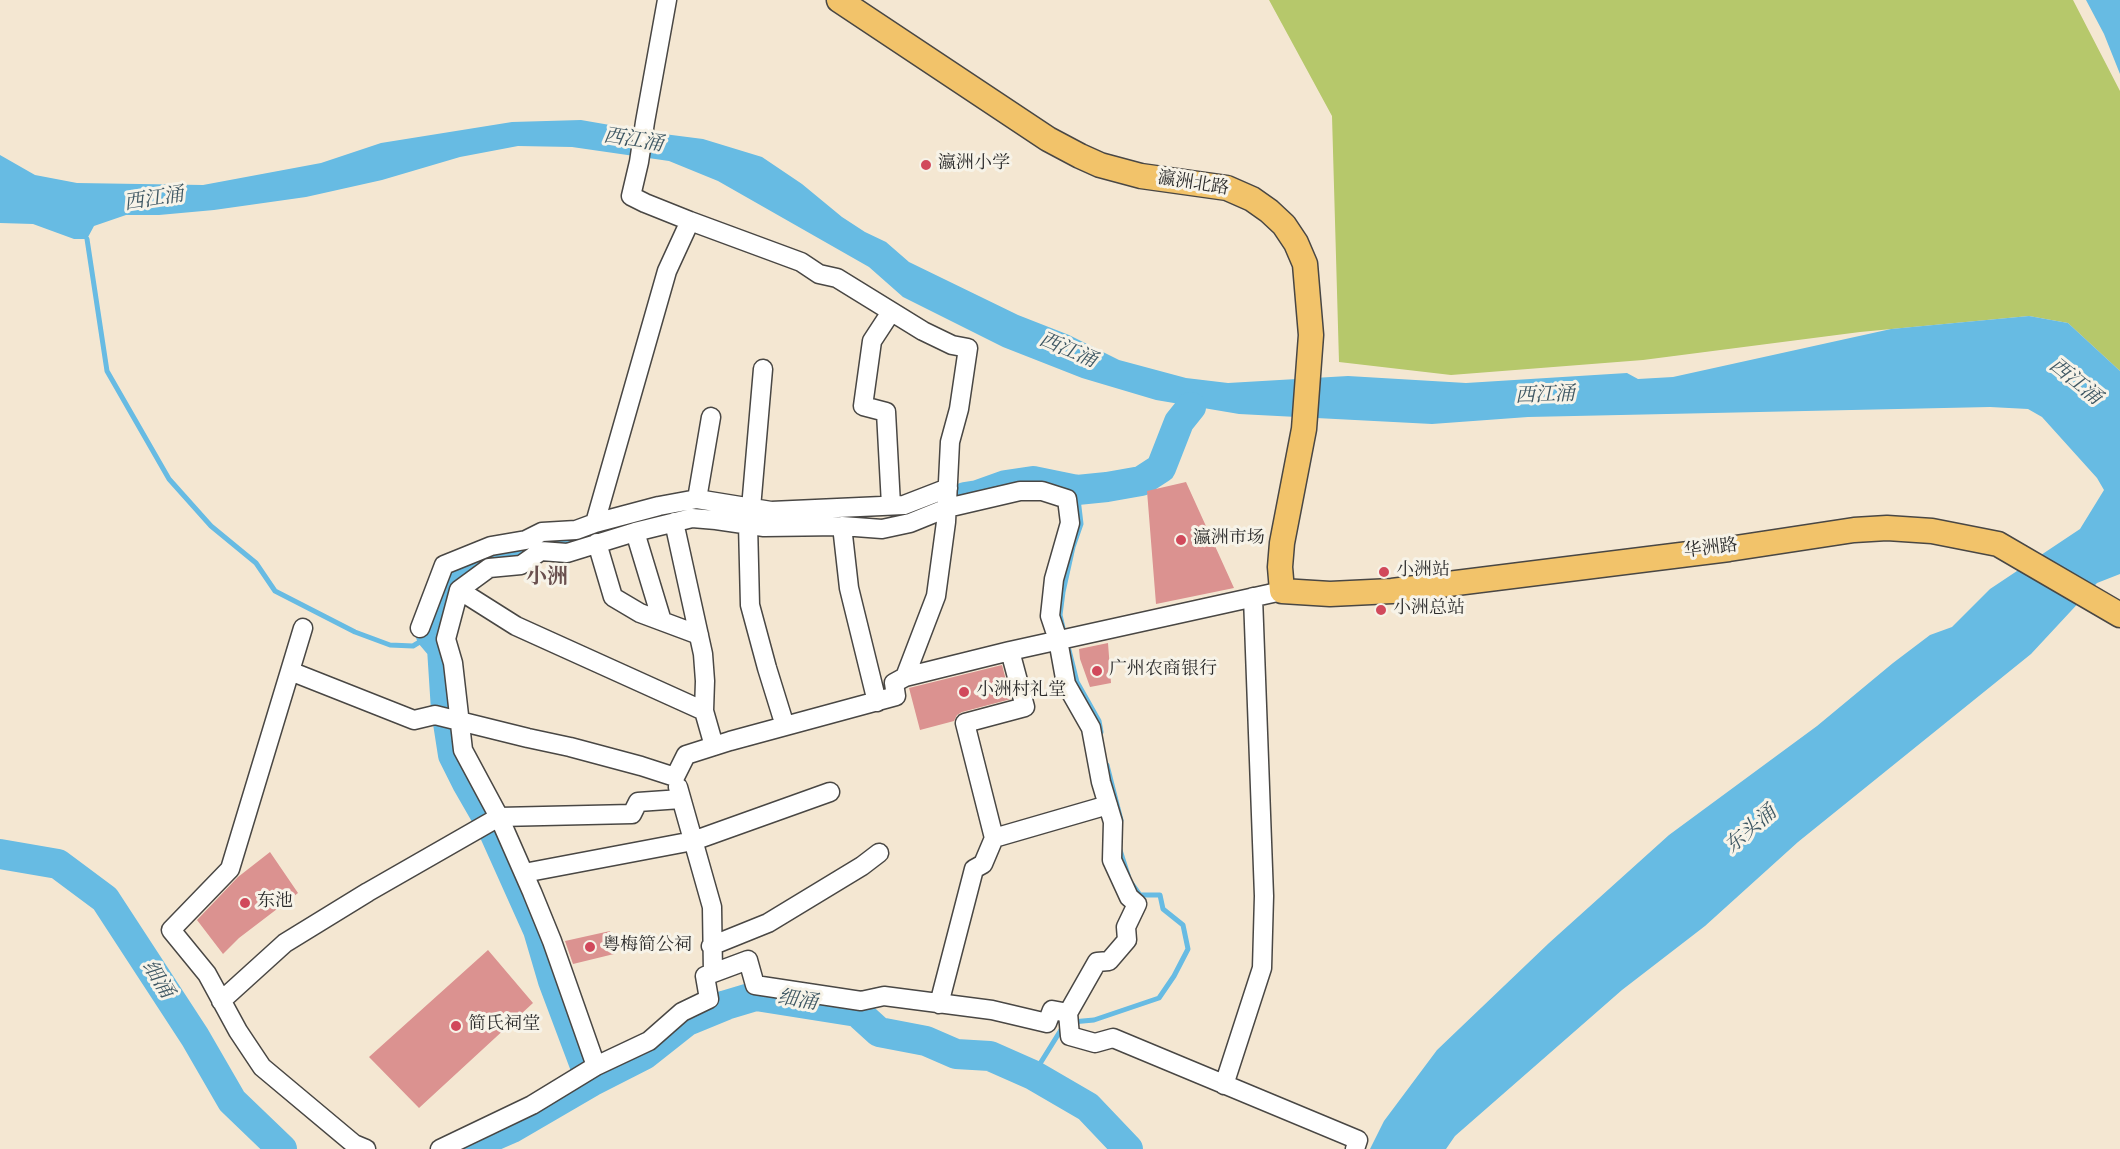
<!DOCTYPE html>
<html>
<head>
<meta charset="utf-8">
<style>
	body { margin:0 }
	canvas { display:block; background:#f4e7d2 }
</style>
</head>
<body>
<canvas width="2120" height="1149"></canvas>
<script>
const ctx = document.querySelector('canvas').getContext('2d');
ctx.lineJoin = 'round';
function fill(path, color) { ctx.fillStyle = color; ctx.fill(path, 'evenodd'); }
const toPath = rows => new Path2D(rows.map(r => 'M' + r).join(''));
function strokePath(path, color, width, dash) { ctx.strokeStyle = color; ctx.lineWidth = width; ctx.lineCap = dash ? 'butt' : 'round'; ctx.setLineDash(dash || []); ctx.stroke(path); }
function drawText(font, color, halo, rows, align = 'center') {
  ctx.font = font + ' Vollkorn,"Noto Serif SC",serif'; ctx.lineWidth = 6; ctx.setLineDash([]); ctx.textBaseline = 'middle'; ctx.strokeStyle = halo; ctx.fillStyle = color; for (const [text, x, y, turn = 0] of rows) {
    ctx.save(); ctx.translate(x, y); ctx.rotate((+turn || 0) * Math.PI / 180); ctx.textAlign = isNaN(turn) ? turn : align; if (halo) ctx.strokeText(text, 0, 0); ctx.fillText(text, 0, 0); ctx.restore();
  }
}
fill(toPath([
	[1269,0,2073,0,2120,91,2120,371,2068,323,2029,316,1860,332,1643,360,1451,375,1339,362,1332,116]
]), '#b6c86b');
fill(toPath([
	[2086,0,2120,0,2120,74,2104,34],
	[581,120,656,133,703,139,762,157,802,184,842,217,865,232,886,242,909,262,1018,315,1069,335,1119,360,1186,378,1228,383,1348,376,1466,383,1627,373,1638,379,1673,377,1891,329,2029,316,2068,323,2120,371,2120,574,2097,583,2031,654,1798,842,1705,926,1622,990,1455,1136,1446,1149,1370,1149,1384,1121,1437,1050,1549,943,1669,835,1817,726,1893,663,1930,635,1952,627,1990,589,2080,529,2104,490,2097,478,2042,417,2028,409,1990,407,1528,417,1432,424,1239,414,1156,400,1082,378,1003,347,903,297,869,267,718,181,669,161,572,147,518,146,460,157,382,180,306,197,214,210,159,215,126,215,94,226,87,239,74,239,33,224,0,223,0,155,35,175,77,183,203,185,321,163,381,143,512,122]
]), '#67bbe3');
strokePath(toPath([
	[87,239,107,371,169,479,211,526,256,563,275,591,355,632,390,645,413,646,431,635],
	[1064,632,1060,615,1063,592,1073,547,1081,524,1077,490],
	[1069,650,1077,682,1099,721,1101,732],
	[1107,765,1121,820],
	[1120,850,1128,875],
	[1072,1022,1094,1020,1159,998,1174,976,1188,949,1183,925,1163,909,1160,895,1140,895,1132,884],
	[1033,1075,1064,1025]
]), '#67bbe3', 5);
strokePath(toPath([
	[965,497,978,495,1006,485,1033,481,1077,490,1107,487,1141,481,1161,468,1179,422,1191,407],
	[0,854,58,864,105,899,195,1037,232,1101,282,1149],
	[591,1082,553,981,538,930,490,823,467,783,453,755,446,710,442,648,431,635,443,587,489,556,525,553,544,542,570,543,608,531],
	[464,1149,512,1128,591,1082,644,1055,687,1021,726,1005,756,996,857,1012,879,1032,926,1041,956,1054,990,1056,1033,1075,1088,1107,1128,1149]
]), '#67bbe3', 30);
fill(toPath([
	[1186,482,1234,588,1156,604,1147,491],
	[1108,643,1111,683,1090,687,1080,659,1079,649],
	[1002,665,1011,699,962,712,957,715,954,721,920,730,909,688],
	[270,852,298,893,239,938,223,954,197,920,238,877],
	[610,931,614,954,573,964,565,941],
	[488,950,533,1003,419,1108,369,1057]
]), '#db9290');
const minor = toPath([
	[697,499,711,417],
	[891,505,886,412,863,406,872,341,891,312],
	[751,508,763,369],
	[674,522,703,654,705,681,704,711,714,746],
	[595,523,667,271,690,221],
	[748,524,750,605,767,668,785,726],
	[842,526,849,588,877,702],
	[635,532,662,621],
	[597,543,613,597,640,613,699,635],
	[459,590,516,626,704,711],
	[420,628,444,565,491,546,526,540,542,532,576,530,595,523,659,506,697,499,771,511,904,505,948,488],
	[290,671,303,628],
	[905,677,1010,651,1282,591],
	[678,787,712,907,713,973],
	[994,838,965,723,1025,707,1010,651],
	[524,873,693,841,830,792],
	[711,946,768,923,862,866,879,853],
	[221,1001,285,943,368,892,499,817,632,814,638,802,681,799],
	[939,1004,974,869,983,864,994,838,1108,805],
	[1068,1013,1070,1036,1095,1043,1113,1038,1358,1140,1355,1149],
	[1224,1085,1262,968,1264,896,1253,597],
	[366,1149,354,1144,262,1067,238,1031,207,974,171,930,230,869,290,671,414,720,435,715,528,738,570,747,641,766,675,777,686,755,730,741,896,696,894,683,905,677,936,596,946,522,950,442,959,409,968,348,952,345,923,331,837,278,819,274,801,262,690,221,645,203,631,196,639,162,645,122,667,0],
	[440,1149,532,1105,596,1066,649,1041,682,1012,709,999,705,976,748,960,755,985,861,1001,884,996,992,1010,1047,1023,1052,1010,1068,1013,1097,962,1109,961,1127,940,1126,927,1137,904,1129,897,1112,860,1113,822,1101,782,1091,728,1066,684,1058,640,1050,616,1054,579,1070,523,1067,499,1042,491,1020,491,947,508,910,523,882,529,842,526,764,527,716,520,692,518,635,532,567,553,541,551,521,565,489,568,459,590,446,639,453,663,463,750,499,817,532,892,552,941,596,1066]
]);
const major = toPath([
	[839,0,1048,139,1080,156,1100,165,1141,176,1227,188,1252,199,1269,211,1284,225,1296,243,1305,264,1311,335,1304,429,1282,543,1280,567,1282,591,1330,594,1392,591,1729,549,1854,530,1887,528,1932,531,1998,544,2120,615]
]);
strokePath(minor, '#494744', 21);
strokePath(major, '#494744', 27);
strokePath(minor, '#fff', 18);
strokePath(major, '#f2c36a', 24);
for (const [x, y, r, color] of [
	[926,165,6,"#d1495b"],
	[1181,540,6,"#d1495b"],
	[1384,572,6,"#d1495b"],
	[1381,610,6,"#d1495b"],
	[1097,671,6,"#d1495b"],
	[964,692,6,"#d1495b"],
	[245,903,6,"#d1495b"],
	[590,947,6,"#d1495b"],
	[456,1026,6,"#d1495b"]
]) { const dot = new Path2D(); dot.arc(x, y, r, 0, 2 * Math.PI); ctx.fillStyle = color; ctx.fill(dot); strokePath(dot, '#f7f3e8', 2); }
drawText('18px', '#2b2b2b', '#f7f3e8', [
	["瀛洲小学",938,165],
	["瀛洲市场",1193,540],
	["小洲站",1396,572],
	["小洲总站",1393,610],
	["广州农商银行",1109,671],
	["小洲村礼堂",976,692],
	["东池",257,903],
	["粤梅简公祠",602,947],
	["简氏祠堂",468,1026]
], 'left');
drawText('18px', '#2b2b2b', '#f7f3e8', [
	["瀛洲北路",1193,185,9],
	["华洲路",1711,550,-7]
]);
drawText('italic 20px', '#3d5662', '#f7f3e8', [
	["西江涌",633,142,9],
	["西江涌",154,201,-9],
	["西江涌",1067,352,23],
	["西江涌",2074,383,39],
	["西江涌",1545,397,-2],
	["东头涌",1752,831,-41],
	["细涌",156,980,58],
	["细涌",797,1002,9]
]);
drawText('bold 21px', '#694f4e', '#f7f3e8', [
	["小洲",547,579]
]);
</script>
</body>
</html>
